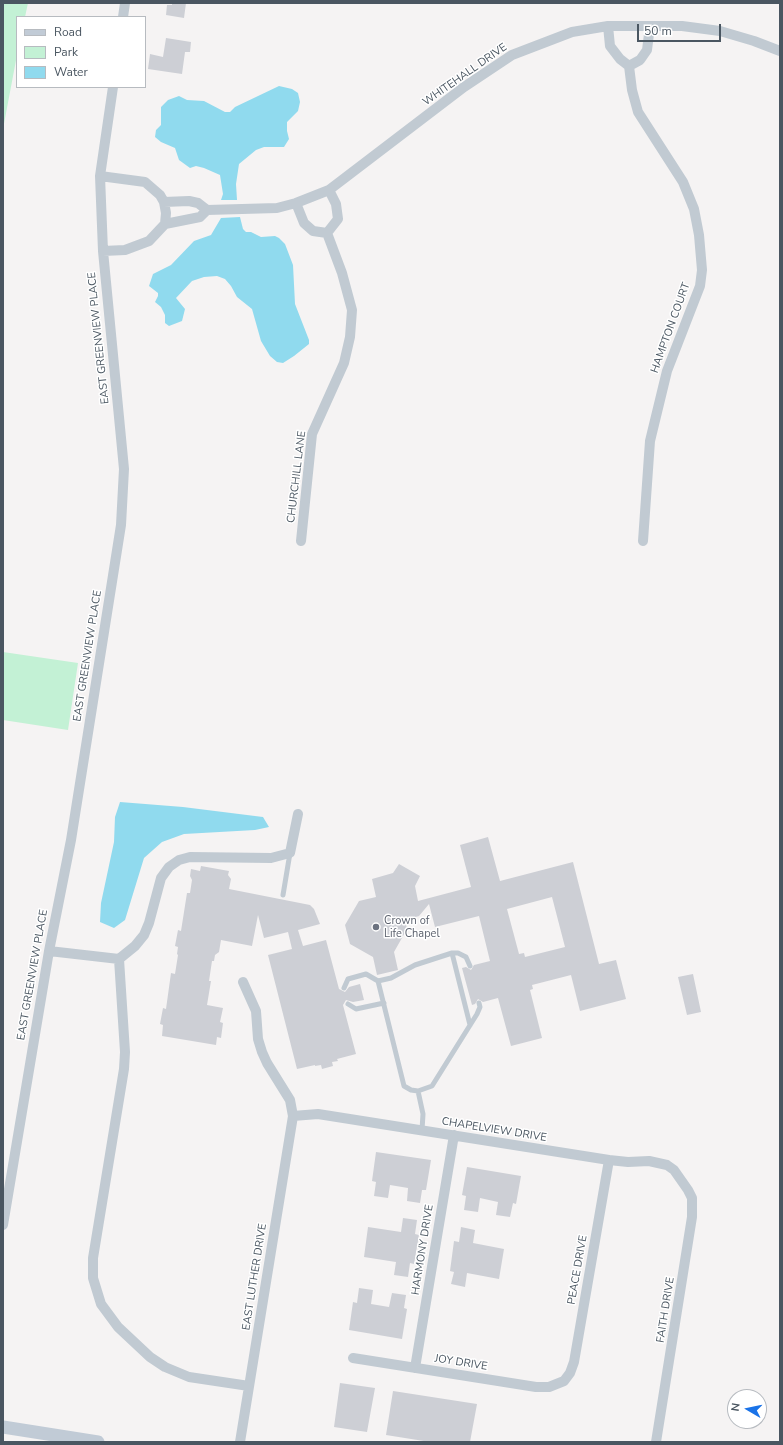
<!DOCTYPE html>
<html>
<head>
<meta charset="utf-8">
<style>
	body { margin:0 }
	#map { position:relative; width:783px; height:1445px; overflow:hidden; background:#f5f3f3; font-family:"Nunito Sans",sans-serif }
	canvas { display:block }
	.frame { position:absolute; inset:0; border:4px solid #4a5661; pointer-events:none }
	.legend { position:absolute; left:16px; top:16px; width:130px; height:72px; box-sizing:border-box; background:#fff; border:1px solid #b7bbc0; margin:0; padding:5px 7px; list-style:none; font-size:12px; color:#4a5661 }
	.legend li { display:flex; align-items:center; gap:8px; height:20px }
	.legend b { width:20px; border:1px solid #b7bbc0 }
	.north { position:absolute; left:727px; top:1389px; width:40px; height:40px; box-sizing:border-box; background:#fff; border:1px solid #b7bbc0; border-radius:50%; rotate:279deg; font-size:11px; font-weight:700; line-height:16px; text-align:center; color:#4a5661 }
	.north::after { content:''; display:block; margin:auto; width:14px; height:18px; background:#1a73e8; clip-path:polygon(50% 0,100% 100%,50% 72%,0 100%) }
	.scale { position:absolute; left:637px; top:24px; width:84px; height:18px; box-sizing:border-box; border:2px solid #4a5661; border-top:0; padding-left:5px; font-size:12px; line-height:14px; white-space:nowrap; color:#4a5661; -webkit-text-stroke:3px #fff; paint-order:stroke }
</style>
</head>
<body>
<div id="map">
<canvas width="783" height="1445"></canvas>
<div class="frame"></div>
<ul class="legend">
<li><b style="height:5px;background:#c1cbd6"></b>Road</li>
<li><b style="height:11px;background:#c3f1d5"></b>Park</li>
<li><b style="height:11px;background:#90daee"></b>Water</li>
</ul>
<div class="north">N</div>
<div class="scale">50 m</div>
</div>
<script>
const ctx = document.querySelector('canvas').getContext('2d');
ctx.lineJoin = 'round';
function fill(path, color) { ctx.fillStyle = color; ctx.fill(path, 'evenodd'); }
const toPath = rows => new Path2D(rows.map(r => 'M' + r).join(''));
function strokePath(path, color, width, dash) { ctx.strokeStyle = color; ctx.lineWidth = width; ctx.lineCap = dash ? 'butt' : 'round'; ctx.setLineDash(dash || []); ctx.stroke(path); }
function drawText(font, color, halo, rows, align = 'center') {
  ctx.font = font + ' "Nunito Sans",sans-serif'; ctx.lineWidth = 3; ctx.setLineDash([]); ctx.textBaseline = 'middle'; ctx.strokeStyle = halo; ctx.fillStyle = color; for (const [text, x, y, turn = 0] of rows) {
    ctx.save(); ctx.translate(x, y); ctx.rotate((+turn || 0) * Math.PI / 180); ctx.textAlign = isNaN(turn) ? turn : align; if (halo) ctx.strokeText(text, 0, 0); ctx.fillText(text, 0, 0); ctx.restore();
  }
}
fill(toPath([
	[3,3,28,3,25,17,17,17,17,55,3,129],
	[3,652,78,663,68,730,3,720]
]), '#c3f1d5');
fill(toPath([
	[279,86,292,89,298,93,300,102,298,111,287,122,287,131,289,139,284,147,264,147,256,150,239,164,236,184,237,200,221,200,223,194,220,175,204,168,196,166,190,168,179,160,175,148,161,142,155,137,156,130,161,125,161,107,168,100,179,96,187,100,204,101,225,112,230,112,235,107],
	[240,217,243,229,246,232,251,232,261,237,275,236,279,238,285,244,293,265,295,304,309,340,309,344,294,356,283,363,277,362,270,356,261,341,252,309,237,297,231,286,225,279,217,276,204,277,192,281,176,298,185,309,182,321,169,326,165,323,165,315,161,307,155,302,158,296,158,293,149,286,153,274,171,265,194,241,211,235,221,218],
	[120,802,183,807,263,817,269,827,255,830,184,834,162,842,144,858,125,920,114,928,100,922,101,903,114,842,115,817]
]), '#90daee');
fill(toPath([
	[172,3,186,3,184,18,166,15,167,5,172,5],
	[166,38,191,42,190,52,185,52,182,74,148,69,150,54,163,57],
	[488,837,500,881,573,862,599,964,616,960,626,999,580,1011,571,975,532,985,533,989,530,990,542,1038,511,1046,498,998,483,1002,478,999,475,1004,472,1005,462,968,466,967,471,970,474,965,490,961,479,916,435,927,429,904,419,916,405,920,407,929,394,952,398,970,377,975,373,957,350,944,345,925,359,901,376,897,372,879,393,873,399,864,420,876,415,886,418,901,471,887,460,845],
	[552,897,565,947,525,957,524,953,519,954,507,909],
	[201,866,229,871,228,875,231,879,229,889,310,905,314,909,320,924,298,930,303,946,326,940,339,989,345,992,349,987,360,984,364,1000,353,1002,346,1000,343,1005,356,1054,337,1059,338,1061,332,1062,333,1066,322,1069,321,1065,315,1066,315,1065,297,1069,268,955,292,949,288,932,264,938,258,915,252,946,221,940,219,952,215,955,214,961,212,961,209,981,211,981,207,1005,223,1008,220,1022,223,1023,221,1038,217,1037,216,1045,162,1036,163,1025,160,1024,163,1008,166,1009,171,973,175,974,178,955,177,954,178,947,175,946,178,930,181,931,187,893,190,893,192,880,190,876,191,869,200,871],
	[693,974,701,1012,687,1015,678,977],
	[376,1152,431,1160,426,1190,422,1190,420,1203,407,1201,408,1188,390,1185,388,1198,374,1196,376,1182,372,1181],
	[467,1167,521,1176,516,1204,513,1203,510,1217,496,1215,498,1202,480,1198,478,1212,464,1210,466,1196,462,1195],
	[403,1218,417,1220,415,1234,419,1235,414,1264,410,1263,408,1277,394,1275,396,1262,364,1257,368,1227,401,1232],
	[461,1227,475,1230,473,1243,504,1249,499,1279,467,1273,465,1287,451,1284,454,1272,450,1271,454,1241,459,1242],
	[359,1288,373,1290,371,1304,389,1307,392,1293,406,1295,404,1308,407,1309,402,1339,349,1330,353,1302,357,1303],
	[340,1383,375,1388,367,1432,334,1427],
	[393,1391,477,1404,470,1442,430,1442,386,1435]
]), '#cdcfd5');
strokePath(toPath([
	[283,895,290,853],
	[452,953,470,1025],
	[470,966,466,957,458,953,452,953,415,965,391,978,378,981,404,1086,411,1090,418,1091,432,1086,477,1014,480,1007,479,1003],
	[344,988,348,979,366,974,378,981],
	[348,1004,356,1009,384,1003],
	[418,1091,423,1114,422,1130]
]), '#c1cad2', 5);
strokePath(toPath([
	[123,17,125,3],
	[608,26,610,46,620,59,629,66,632,90,638,112,683,182,694,209,699,235,702,270,700,286,667,371,650,441,643,541],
	[629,66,640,60,647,50,650,26],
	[100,176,145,182,160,195,164,202,166,213,165,224,149,241,125,250,103,251],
	[164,202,189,201,198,203,207,210,277,208,296,203,329,190,464,87,512,55,572,32,608,26,682,26,720,31,754,41,780,51],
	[296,203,304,223,313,231,327,233,342,273,352,310,350,337,344,363,312,434,301,541],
	[165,224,200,217,207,210],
	[327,233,338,219,336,204,329,190],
	[49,951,119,959,125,1052,124,1069,93,1258,93,1278,101,1304,118,1327,150,1357,165,1367,189,1377,249,1386],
	[119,959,135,946,144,935,149,923,161,878,169,867,179,860,190,857,271,858,290,853,298,814],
	[293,1116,318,1114,609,1160,628,1162,649,1161,667,1165,674,1170,688,1190,692,1198,692,1217,656,1442],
	[3,1225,49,951,71,840,121,525,124,469,103,251,100,176,113,87],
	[353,1358,536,1387,549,1387,564,1381,570,1373,574,1362,609,1160],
	[415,1368,454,1135],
	[240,1442,293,1116,290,1100,267,1063,262,1052,258,1039,256,1011,243,982]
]), '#c1cad2', 10);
strokePath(toPath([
	[3,1427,98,1442]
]), '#c1cbd6', 13);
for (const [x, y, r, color] of [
	[376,927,4,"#6b7280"]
]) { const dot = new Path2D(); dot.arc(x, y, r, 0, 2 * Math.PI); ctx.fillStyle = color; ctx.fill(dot); strokePath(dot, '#fff', 1.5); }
drawText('11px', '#4a5661', '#fff', [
	["WHITEHALL DRIVE",465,75,-35],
	["HAMPTON COURT",671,328,-70],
	["EAST GREENVIEW PLACE",99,338,-96],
	["CHURCHILL LANE",297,477,-83],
	["EAST GREENVIEW PLACE",88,656,-81],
	["EAST GREENVIEW PLACE",33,975,-80],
	["CHAPELVIEW DRIVE",494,1130,9],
	["HARMONY DRIVE",423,1250,-81],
	["PEACE DRIVE",578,1270,-80],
	["EAST LUTHER DRIVE",255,1277,-81],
	["FAITH DRIVE",666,1310,-81],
	["JOY DRIVE",461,1363,9]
]);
drawText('11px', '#5b616d', '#fff', [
	["Crown of",384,921],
	["Life Chapel",384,934]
], 'left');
</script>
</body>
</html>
